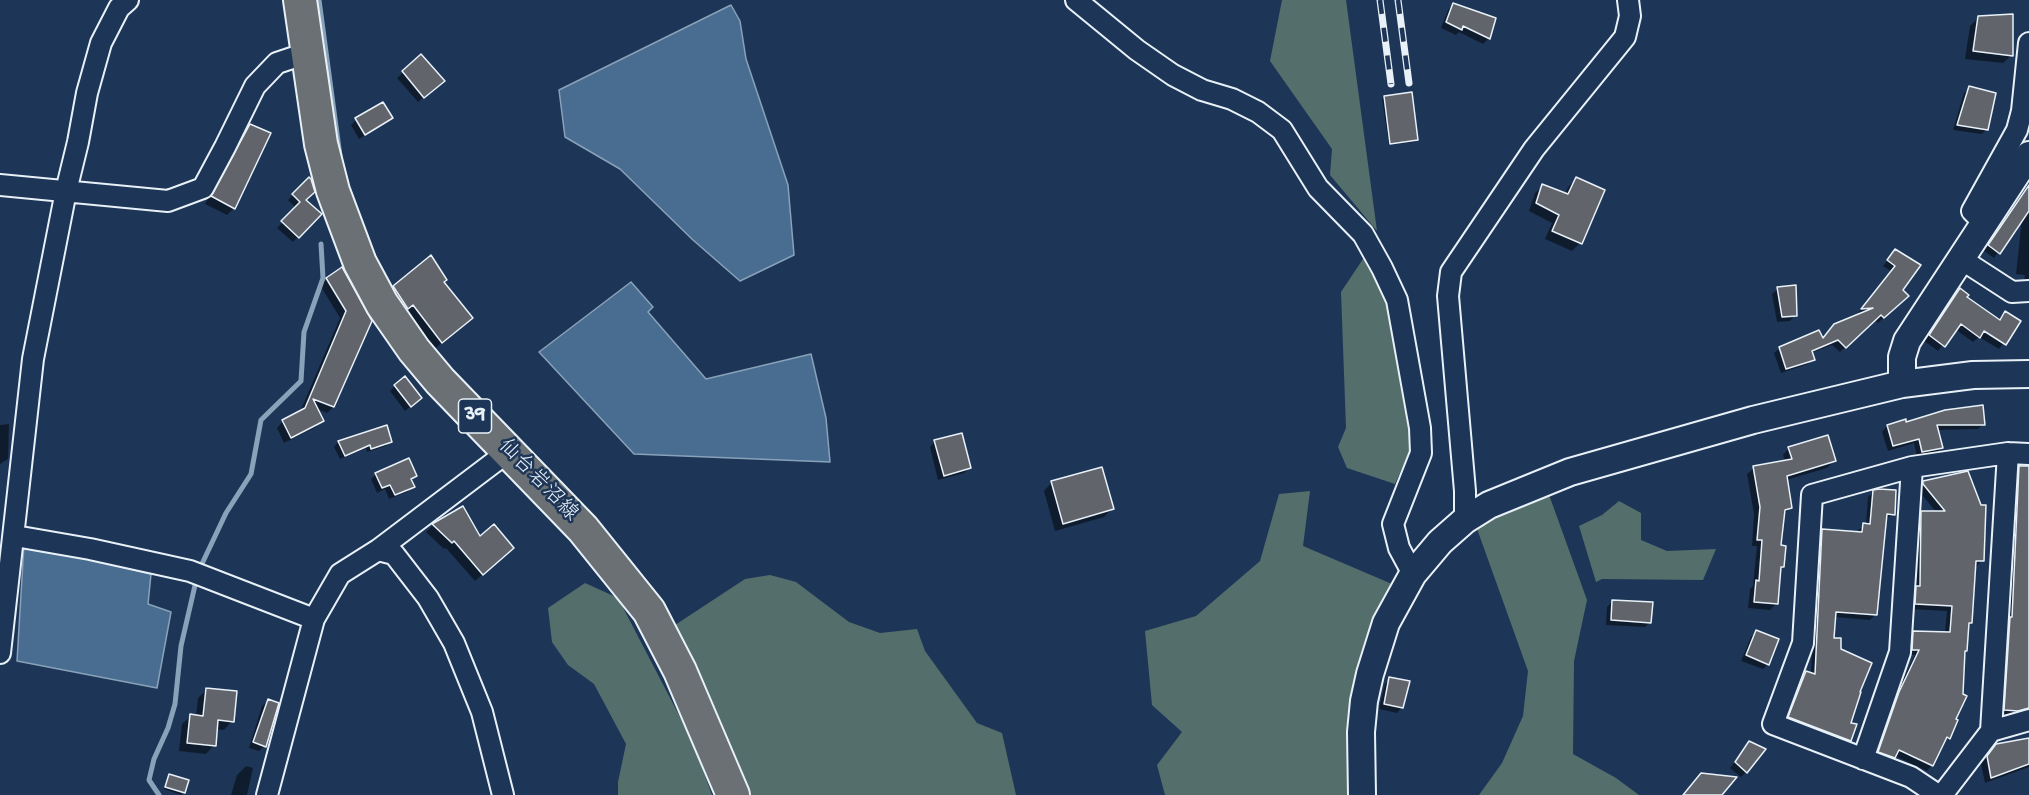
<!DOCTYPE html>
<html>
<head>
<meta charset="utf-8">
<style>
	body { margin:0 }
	canvas { display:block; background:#1d3557 }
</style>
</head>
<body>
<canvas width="2029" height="795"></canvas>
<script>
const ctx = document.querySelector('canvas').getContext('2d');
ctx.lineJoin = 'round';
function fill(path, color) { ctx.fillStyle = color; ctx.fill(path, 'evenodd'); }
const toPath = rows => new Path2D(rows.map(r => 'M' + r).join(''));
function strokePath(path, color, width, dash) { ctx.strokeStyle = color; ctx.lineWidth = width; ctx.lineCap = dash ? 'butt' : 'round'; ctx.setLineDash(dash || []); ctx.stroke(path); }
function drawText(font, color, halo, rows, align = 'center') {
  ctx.font = font + ' "Gochi Hand","Klee One",sans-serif'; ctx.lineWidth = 5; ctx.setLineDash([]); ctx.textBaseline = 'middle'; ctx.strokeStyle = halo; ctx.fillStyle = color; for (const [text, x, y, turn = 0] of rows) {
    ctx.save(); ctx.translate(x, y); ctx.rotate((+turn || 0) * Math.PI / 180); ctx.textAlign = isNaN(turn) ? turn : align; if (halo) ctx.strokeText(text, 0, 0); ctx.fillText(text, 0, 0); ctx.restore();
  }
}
fill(toPath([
	[1282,0,1346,0,1377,231,1330,175,1332,149,1270,61],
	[1365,256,1385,297,1398,350,1410,417,1411,448,1395,484,1347,468,1338,447,1346,428,1341,292],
	[1310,491,1303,546,1392,584,1361,657,1349,727,1349,795,1165,795,1157,765,1182,732,1152,705,1145,631,1196,616,1260,561,1279,494],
	[1548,492,1587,600,1574,661,1573,754,1616,778,1639,795,1479,795,1502,763,1523,716,1528,671,1476,526],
	[1619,501,1641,513,1641,540,1667,551,1716,549,1703,580,1602,579,1596,582,1579,526,1602,515],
	[770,575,796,582,849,622,880,633,917,629,925,651,977,723,1002,733,1016,795,747,795,672,627,745,579],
	[585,583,618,598,692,740,712,795,618,795,618,782,626,744,594,684,568,665,552,642,548,608]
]), '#546e6b');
const water = toPath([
	[731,5,740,21,746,59,788,185,794,255,740,281,693,240,620,169,565,137,559,90,731,5],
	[631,282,653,307,648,312,706,379,811,354,826,418,830,462,634,454,539,352,631,282],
	[24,544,151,574,148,604,171,612,157,688,17,661,24,544]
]);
fill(water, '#496d90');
strokePath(water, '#89a2ba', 1.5);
fill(toPath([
	[1453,5,1494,19,1489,38,1483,44,1459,32,1456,35,1441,28,1448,10],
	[1979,17,2012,55,2003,63,1965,59,1970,26],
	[421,56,437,86,418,102,397,78],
	[1969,88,1987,129,1982,134,1953,130,1964,93],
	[1384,97,1417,139,1415,142,1389,145,1382,99],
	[391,118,386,123,359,139,351,125,356,120],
	[250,125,234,208,227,215,205,204,243,132],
	[309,179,304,200,320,214,293,242,277,228,296,208,288,200],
	[1576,179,1580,243,1572,251,1545,239,1552,223,1529,211,1535,193,1543,186,1565,194,1568,187],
	[2029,186,2029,280,2024,280,2025,275,2016,274,2022,218,1994,258,1984,251],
	[1895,251,1902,301,1878,323,1875,320,1840,352,1832,345,1811,353,1813,359,1808,364,1781,373,1774,353,1780,348,1817,343,1863,313,1858,313,1891,271,1883,266],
	[327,279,370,321,333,407,327,413,317,409,323,421,316,427,284,443,277,428,283,421,300,412,340,318,320,285],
	[443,282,463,326,433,350,385,296,394,287],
	[1778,289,1795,315,1790,321,1777,322,1772,294],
	[1960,290,1965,297,1999,321,2006,313,2019,321,1999,349,1979,337,1973,342,1955,329,1938,351,1924,341],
	[395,386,415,403,405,411,390,391],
	[9,424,8,459,0,464,0,425],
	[1905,424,1983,424,1978,429,1936,430,1941,448,1936,453,1917,457,1914,443,1888,451,1882,432,1887,426],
	[386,427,390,442,386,446,367,452,366,448,340,459,334,447,338,442],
	[935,441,969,468,964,473,938,480,930,447],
	[1789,448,1834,461,1827,468,1786,480,1791,508,1784,514,1780,547,1783,566,1780,569,1777,603,1770,610,1748,608,1750,589,1753,586,1757,546,1752,546,1754,514,1747,474,1754,468,1785,462,1783,455],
	[2029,466,2029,709,2025,713,2000,715,2014,473,2020,467],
	[376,474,415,476,410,480,413,486,407,492,389,499,385,489,377,493,371,479],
	[1052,482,1112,509,1104,517,1055,531,1044,491],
	[1924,483,1982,560,1977,566,1974,566,1970,623,1967,626,1966,651,1964,653,1948,738,1942,744,1932,765,1927,771,1895,756,1889,763,1874,757,1894,699,1915,655,1907,654,1909,638,1914,632,1945,633,1947,611,1910,609,1911,593,1915,589,1916,518,1922,513,1937,513,1918,490],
	[1874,492,1893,514,1885,520,1875,615,1870,620,1835,617,1833,639,1857,693,1849,724,1850,740,1845,746,1784,723,1800,678,1806,672,1811,674,1817,536,1823,531,1858,533,1858,530,1866,525,1868,497],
	[462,508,480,538,505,555,475,581,446,548,444,549,426,532,433,525],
	[1613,601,1650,622,1645,627,1606,625,1607,607],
	[1756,632,1768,664,1763,669,1741,661,1751,637],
	[1390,679,1402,707,1397,713,1379,709,1385,684],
	[207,689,232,721,224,730,216,729,214,745,206,754,179,751,182,724,191,716,196,716,198,698],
	[268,701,265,746,259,751,249,748,262,706],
	[2029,739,2029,767,1985,783,1981,764,1990,752],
	[1749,743,1746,772,1741,777,1730,768],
	[246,766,253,768,247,795,231,795,237,775],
	[170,776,184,792,181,795,164,789]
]), '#0007');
strokePath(toPath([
	[319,0,340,156],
	[200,568,226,513,251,474,261,420,301,381,304,332,323,278,321,244],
	[159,795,149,780,154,759,168,728,175,704,181,646,196,581]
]), '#89a2ba', 5);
const building = toPath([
	[1453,3,1496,18,1490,39,1463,26,1462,30,1446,22,1453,3],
	[2013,14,2013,56,1973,51,1978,16,2013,14],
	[421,54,445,81,424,98,402,71,421,54],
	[1969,86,1996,93,1988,130,1957,125,1969,86],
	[1412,92,1418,140,1390,144,1384,96,1412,92],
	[383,102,393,118,365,135,355,118,383,102],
	[250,124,271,133,235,209,211,196,250,124],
	[309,177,311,179,315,192,306,200,322,214,299,238,281,221,300,202,292,194,309,177],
	[1576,177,1605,190,1582,244,1552,231,1559,215,1536,203,1542,184,1568,194,1576,177],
	[2029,185,2029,211,2000,254,1988,245,2029,185],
	[1895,249,1921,265,1903,290,1909,296,1884,318,1881,315,1846,348,1838,340,1812,351,1815,360,1786,369,1779,347,1819,330,1823,338,1834,324,1873,308,1861,309,1895,266,1887,260,1895,249],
	[431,255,447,280,444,282,473,318,442,343,413,305,408,309,393,286,431,255],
	[342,267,372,321,334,407,313,399,324,421,291,438,282,420,305,408,346,311,326,278,342,267],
	[1796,285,1797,316,1782,317,1777,287,1796,285],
	[1960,288,1969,295,1967,297,2000,320,2005,311,2021,321,2006,345,1984,331,1980,338,1961,324,1945,347,1929,335,1960,288],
	[405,376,422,398,411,407,394,385,405,376],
	[1983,405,1985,425,1937,425,1943,448,1922,452,1919,439,1893,446,1887,425,1906,419,1906,422,1945,410,1983,405],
	[387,425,392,442,371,449,370,445,345,456,338,441,387,425],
	[962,433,971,468,944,476,934,440,962,433],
	[1828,435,1836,461,1787,476,1792,508,1785,510,1781,545,1786,546,1784,567,1781,567,1778,604,1754,602,1756,580,1759,581,1762,540,1757,540,1760,507,1753,466,1792,459,1788,447,1828,435],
	[409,458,417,476,411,479,415,487,395,495,390,485,382,488,375,473,409,458],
	[2019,466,2029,466,2029,708,2018,711,2004,710,2010,617,2012,617,2019,466],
	[1102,467,1114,509,1063,524,1051,481,1102,467],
	[1968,471,1981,505,1986,505,1984,561,1976,561,1972,623,1969,623,1967,651,1965,651,1963,694,1967,696,1956,719,1958,720,1950,739,1947,737,1933,766,1899,750,1895,758,1878,752,1899,692,1919,650,1912,650,1913,631,1950,632,1952,606,1915,604,1916,586,1920,586,1921,511,1945,511,1923,484,1923,481,1968,471],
	[1879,489,1896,490,1895,515,1887,514,1877,615,1836,612,1834,638,1841,638,1841,649,1872,663,1860,692,1861,692,1851,723,1857,724,1851,741,1788,717,1806,671,1815,674,1822,529,1862,532,1863,523,1870,524,1873,490,1879,489],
	[463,506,480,536,494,524,514,548,483,575,454,541,452,543,432,524,463,506],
	[1612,600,1653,602,1651,623,1611,620,1612,600],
	[1756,630,1779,639,1769,665,1746,655,1756,630],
	[1389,677,1410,681,1403,708,1384,704,1389,677],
	[206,688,237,691,234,722,218,720,216,746,187,743,190,714,203,716,206,688],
	[268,699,279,703,266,747,253,742,268,699],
	[2029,738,2029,764,1991,778,1987,756,1996,744,2029,738],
	[1749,741,1766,749,1747,773,1735,762,1749,741],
	[1701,773,1737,777,1722,795,1683,795,1701,773],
	[169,774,189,780,185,793,165,787,169,774]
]);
fill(building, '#62646c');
strokePath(building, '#e8f1f8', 1.5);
const minor = toPath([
	[1076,0,1137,50,1173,75,1202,90,1232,99,1258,112,1282,130,1318,188,1363,234,1382,268,1397,300,1420,428,1421,453,1393,524,1399,548,1413,574],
	[0,185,168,201,203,188,225,147,255,86,277,63,307,53],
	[1984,223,1972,211,2017,130,2022,111,2029,43],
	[1961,259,2012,292,2029,291],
	[1465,520,1465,491,1448,296,1451,272,1534,149,1625,37,1630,16,1628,0],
	[15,536,90,549,190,571,314,619],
	[378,550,394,554,428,598,454,643,482,712,503,795],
	[0,653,33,359,66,191,78,142,87,93,101,43,119,8,128,0],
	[1991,731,2008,453],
	[1863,759,1900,652,1912,467],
	[267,795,314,619,340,574,378,550,509,451],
	[1938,795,1911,777,1773,724,1803,643,1812,495,1912,467,2008,453,2029,454],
	[1942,795,1991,731,2029,720]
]);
const tertiary = toPath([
	[1902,384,1902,357,1907,341,2029,155],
	[1362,795,1361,732,1364,701,1370,674,1386,623,1413,574,1440,542,1465,520,1489,505,1570,472,1753,420,1902,384,1973,375,2029,374]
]);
const primary = toPath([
	[300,0,321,144,333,191,360,263,382,304,414,350,440,381,583,529,649,611,680,671,733,795]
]);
strokePath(minor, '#e8f1f8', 24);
strokePath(tertiary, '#e8f1f8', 30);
strokePath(primary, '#e8f1f8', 36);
strokePath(minor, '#1d3557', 20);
strokePath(tertiary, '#1d3557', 26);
strokePath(primary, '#6a7074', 32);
const rail = toPath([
	[1380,0,1391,84],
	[1398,0,1409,83]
]);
strokePath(rail, '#e8f1f8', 7);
strokePath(rail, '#1d3557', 4.5, [14]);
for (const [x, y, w] of [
	[475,416,33]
]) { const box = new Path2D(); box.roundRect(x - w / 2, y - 17, w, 34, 4.5); ctx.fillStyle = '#1d3557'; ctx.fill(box); strokePath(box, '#e8f1f8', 1.5); }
drawText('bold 20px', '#e8f1f8', null, [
	["39",475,416]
]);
drawText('21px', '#e8f1f8', '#1d3557', [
	["仙台岩沼線",537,481,46]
]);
</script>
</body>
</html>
